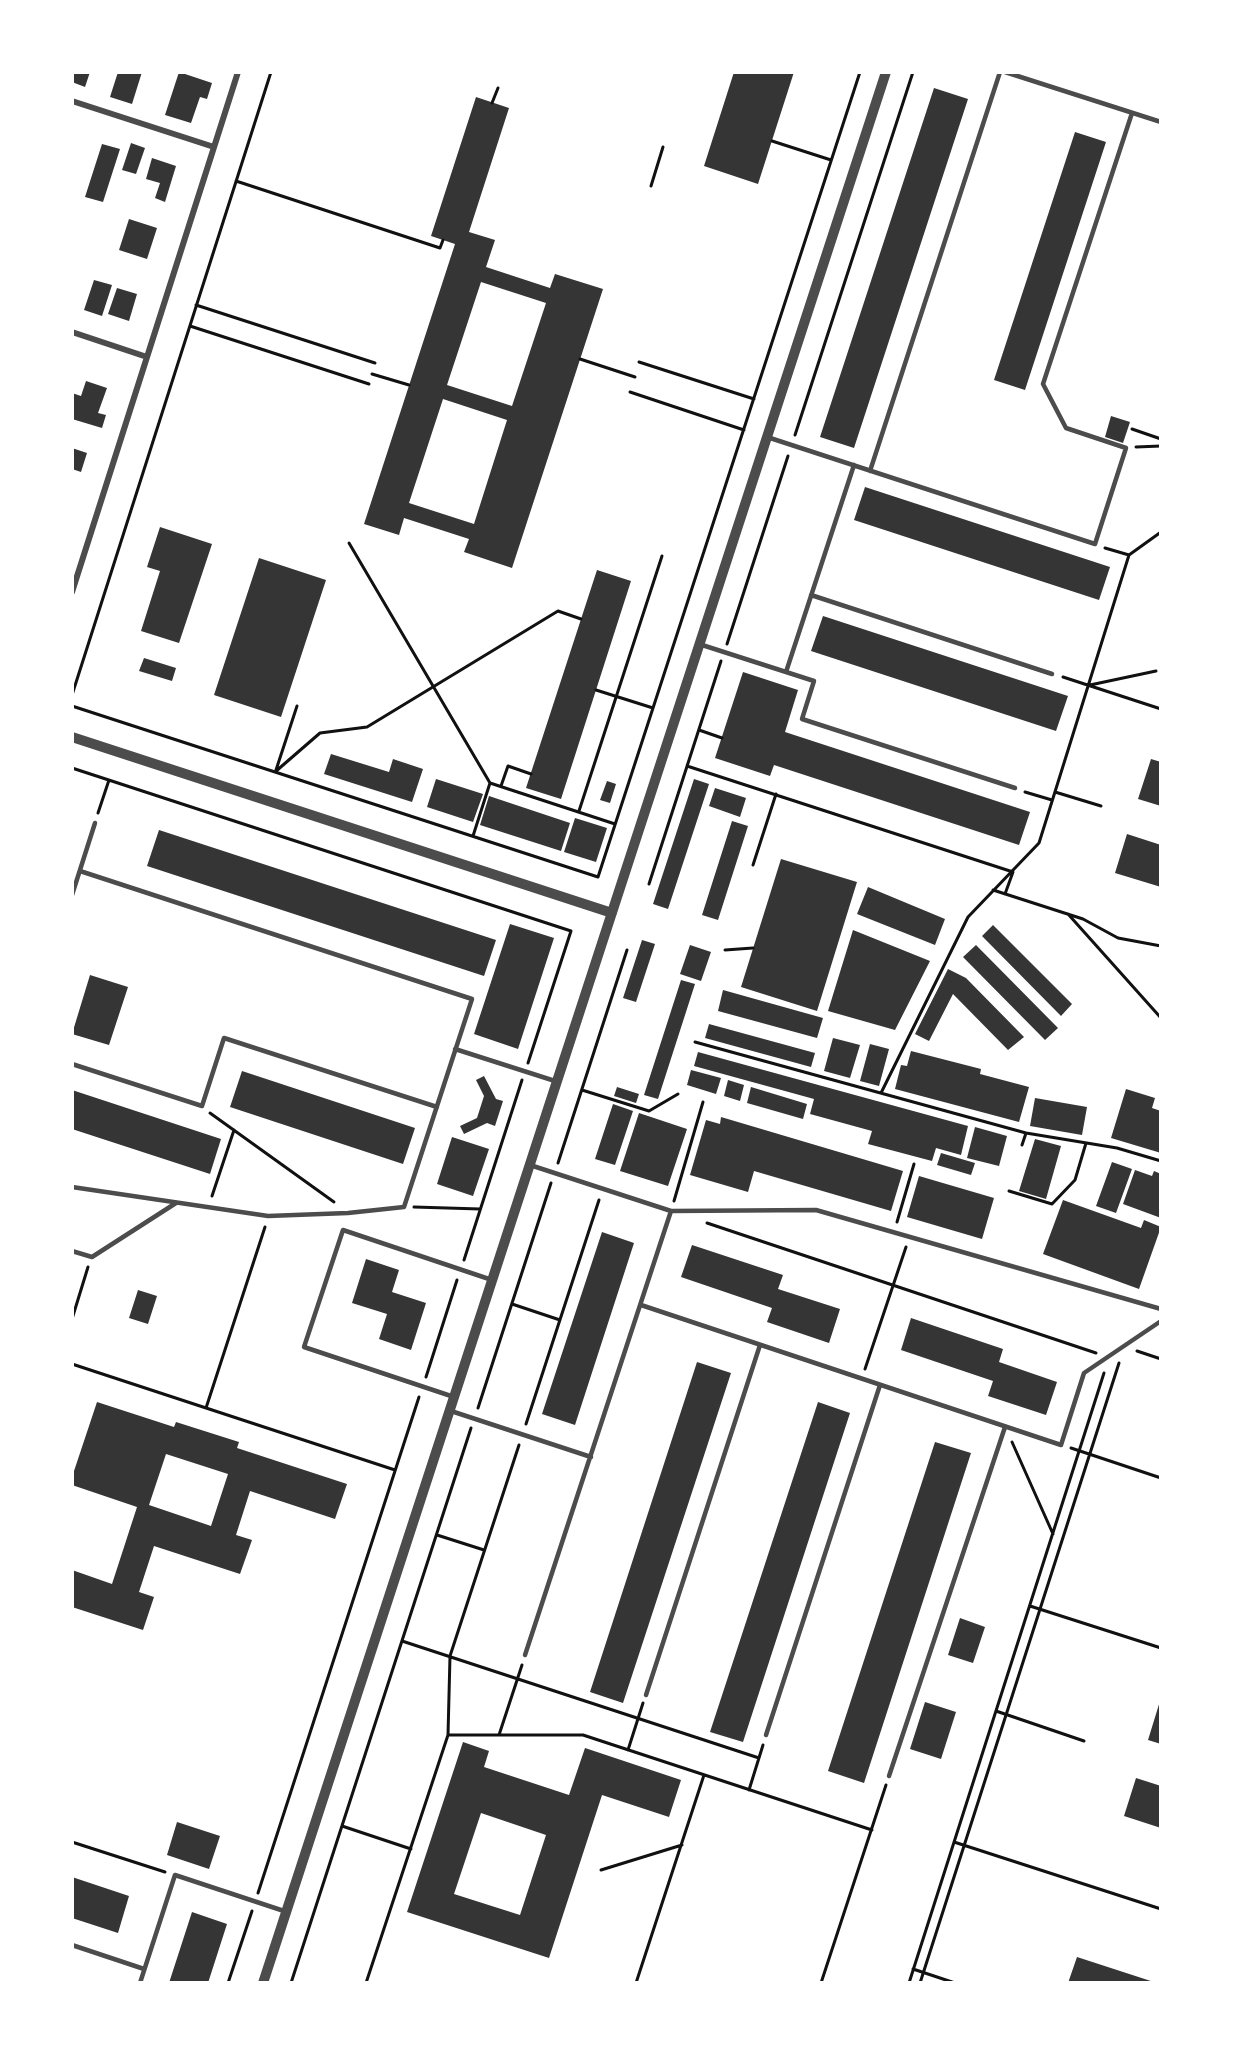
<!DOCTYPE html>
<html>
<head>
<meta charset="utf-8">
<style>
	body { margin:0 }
	#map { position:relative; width:1233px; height:2055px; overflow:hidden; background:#fff; font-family:Manrope,sans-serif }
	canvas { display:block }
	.frame { position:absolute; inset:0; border:74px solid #fff; pointer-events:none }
</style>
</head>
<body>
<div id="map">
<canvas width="1233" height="2055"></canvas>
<div class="frame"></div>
</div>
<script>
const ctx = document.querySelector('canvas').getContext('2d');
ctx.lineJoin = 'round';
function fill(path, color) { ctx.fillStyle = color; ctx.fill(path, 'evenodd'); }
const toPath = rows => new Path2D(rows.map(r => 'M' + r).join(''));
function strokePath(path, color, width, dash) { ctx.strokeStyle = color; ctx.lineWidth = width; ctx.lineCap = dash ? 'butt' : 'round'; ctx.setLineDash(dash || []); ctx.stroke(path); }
fill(toPath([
	[72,72,90,72,85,87,72,82],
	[118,72,142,72,132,104,110,97],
	[179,72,212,83,207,99,200,97,191,123,165,115],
	[734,72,794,72,758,184,704,166],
	[934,88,968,99,854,448,820,437],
	[476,97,509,108,469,232,495,240,486,267,550,288,555,274,603,289,512,568,464,552,469,539,404,518,399,535,364,524,455,244,431,236],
	[481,282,546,303,512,406,447,385],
	[443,399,507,420,474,524,409,503],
	[1075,132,1106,142,1025,390,994,380],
	[131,143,145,148,136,174,122,170],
	[102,144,120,149,103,202,85,197],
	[152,158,176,166,165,202,155,198,160,183,146,179],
	[129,219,157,228,147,259,119,250],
	[94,280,112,285,102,316,84,310],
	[117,288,137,294,129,321,108,314],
	[86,381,107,388,98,413,106,415,102,428,72,419,72,393,81,396],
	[1111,416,1130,422,1123,443,1105,437],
	[72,448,87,453,81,472,72,469],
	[865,487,1110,567,1099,600,854,520],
	[160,527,212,544,179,643,141,631,160,571,147,567],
	[259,558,326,580,281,717,214,695],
	[597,570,631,581,561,799,526,788],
	[823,616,1068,696,1056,731,811,651],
	[144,658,176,668,172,681,139,671],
	[743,672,798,690,785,732,1030,812,1019,845,774,765,770,776,715,758],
	[331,754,389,772,393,759,423,769,412,802,324,774],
	[1151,759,1161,762,1161,806,1138,799],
	[436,779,483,794,473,822,427,807],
	[694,779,709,784,668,909,653,904],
	[607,781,616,784,610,803,600,800],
	[715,788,746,798,740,817,709,806],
	[489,796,570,823,561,851,480,825],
	[575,818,607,828,596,862,564,852],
	[732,821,748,826,718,920,702,915],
	[159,830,496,940,484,976,147,866],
	[1127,834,1161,845,1161,887,1115,873],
	[781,859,857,882,817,1011,741,987],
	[868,887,945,919,935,945,857,914],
	[510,924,554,938,518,1049,474,1034],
	[993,925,1072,1004,1061,1016,982,936],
	[853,930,930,961,895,1030,828,1011],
	[642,940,655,944,636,1002,623,998],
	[690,945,711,952,701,981,680,974],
	[976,945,1058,1028,1045,1040,963,957],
	[948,969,966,978,1024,1037,1008,1050,953,994,929,1041,915,1034],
	[90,975,128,987,109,1045,72,1034],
	[681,980,695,984,658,1099,644,1095],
	[723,990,823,1018,817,1038,718,1011],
	[709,1024,815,1053,811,1067,705,1038],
	[833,1038,860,1045,850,1078,824,1071],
	[870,1044,889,1049,879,1086,860,1081],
	[911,1051,981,1069,980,1074,1029,1087,1019,1122,895,1089,901,1065,907,1066],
	[698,1052,968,1126,961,1155,936,1148,932,1161,868,1144,872,1131,810,1114,814,1099,694,1066],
	[691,1070,721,1078,716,1094,687,1085],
	[242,1071,415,1128,403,1164,230,1107],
	[484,1076,496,1099,503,1101,495,1126,487,1123,464,1134,460,1126,477,1118,484,1096,476,1080],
	[728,1080,744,1085,740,1101,724,1096],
	[617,1087,639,1094,636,1103,614,1096],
	[751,1087,807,1104,803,1119,747,1103],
	[1126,1089,1155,1098,1152,1108,1161,1111,1161,1153,1111,1138],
	[72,1090,221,1139,210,1174,72,1129],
	[1035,1098,1087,1107,1082,1135,1030,1126],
	[613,1104,633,1111,615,1165,595,1159],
	[639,1113,687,1129,668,1186,620,1171],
	[721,1117,903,1171,891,1211,754,1171,748,1192,690,1175,706,1120,720,1124],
	[975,1127,1007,1136,999,1166,967,1158],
	[452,1137,489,1149,473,1196,437,1184],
	[1035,1139,1061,1146,1046,1199,1019,1191],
	[941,1153,975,1163,971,1175,937,1165],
	[1112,1162,1132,1169,1116,1213,1096,1206],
	[1135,1170,1152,1176,1154,1171,1161,1174,1161,1218,1123,1204],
	[919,1176,994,1198,982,1239,907,1217],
	[1063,1200,1141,1228,1144,1220,1161,1227,1139,1289,1043,1254],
	[602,1232,634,1243,575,1425,542,1414],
	[692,1245,783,1275,778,1289,840,1309,829,1343,767,1322,772,1308,681,1277],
	[366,1259,399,1270,392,1292,426,1303,411,1350,379,1339,387,1314,352,1303],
	[138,1290,157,1296,148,1324,129,1318],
	[911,1318,1003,1349,999,1362,1057,1382,1046,1415,988,1396,993,1381,901,1350],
	[697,1362,731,1373,623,1703,590,1692],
	[97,1402,174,1427,176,1422,239,1442,237,1448,347,1484,335,1519,250,1491,236,1535,252,1540,240,1574,154,1546,139,1592,154,1597,143,1630,72,1607,72,1570,112,1584,137,1507,72,1485,72,1477],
	[166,1454,228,1474,211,1526,149,1505],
	[818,1402,850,1413,743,1742,710,1732],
	[935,1442,971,1453,864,1783,828,1771],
	[960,1618,985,1627,973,1663,948,1655],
	[1160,1701,1161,1701,1161,1744,1148,1740],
	[925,1702,956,1712,941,1759,910,1749],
	[463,1742,489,1751,484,1767,569,1795,585,1748,681,1780,669,1817,602,1795,549,1958,407,1912],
	[481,1813,546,1835,520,1915,454,1894],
	[1136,1778,1161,1786,1161,1828,1124,1816],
	[177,1822,220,1836,209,1869,167,1855],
	[72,1877,129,1896,118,1933,72,1918],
	[192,1912,227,1924,208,1983,169,1983],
	[1077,1957,1157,1983,1068,1983]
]), '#353535');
strokePath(toPath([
	[492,103,498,88],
	[772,141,831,160],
	[236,181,440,248,443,240],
	[651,186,663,147],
	[196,305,375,363],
	[190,326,369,384],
	[580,359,635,377],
	[639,362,754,399],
	[372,374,409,385],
	[630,392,744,430],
	[1132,429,1161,439],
	[795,435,913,72],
	[1136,447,1161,446],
	[349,543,490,783,615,824],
	[1105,548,1129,555],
	[727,644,788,456],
	[1063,677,1161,709],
	[1090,685,1156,671],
	[596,690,653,708],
	[72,695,271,72],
	[72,706,598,877,860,72],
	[699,730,722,738],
	[687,766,1013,872,1005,894],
	[72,768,571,931,528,1063],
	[276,770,297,706],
	[275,772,320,733,367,727,558,611,581,619],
	[501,786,508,766,531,774],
	[1025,792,1052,800],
	[1055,792,1101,806],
	[579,811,662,556],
	[98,813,109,780],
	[473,836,490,783],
	[753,865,776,794],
	[649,884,721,661],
	[993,890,1083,919,1118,938,1161,946],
	[1068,914,1161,1018],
	[725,950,753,948],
	[695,1042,1026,1133,1117,1148,1161,1161],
	[582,1090,649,1111,678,1094],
	[881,1093,968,917,1039,843,1129,555,1161,532],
	[210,1113,334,1202],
	[1022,1145,1026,1133],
	[558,1163,627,950],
	[1009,1191,1052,1204,1075,1180,1086,1143],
	[212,1196,234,1130],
	[674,1201,703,1102],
	[414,1207,480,1209],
	[897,1222,914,1164],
	[707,1223,1096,1353],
	[464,1260,522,1080],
	[512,1304,560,1320],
	[72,1319,88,1267],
	[1137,1351,1161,1359],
	[72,1364,395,1470],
	[865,1369,906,1247],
	[426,1377,457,1280],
	[206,1408,265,1227],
	[478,1408,551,1183],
	[526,1424,599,1200],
	[1012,1442,1053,1534],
	[1071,1448,1161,1478],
	[437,1535,484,1550],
	[1030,1606,1161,1648],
	[402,1641,759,1758],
	[996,1711,1084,1741],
	[448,1735,583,1735,872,1830],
	[499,1735,522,1665],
	[628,1750,643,1703],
	[749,1790,763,1745],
	[342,1826,411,1849],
	[72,1842,165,1872],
	[954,1842,1161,1909],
	[601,1870,682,1845],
	[258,1893,419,1397],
	[913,1969,955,1983],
	[228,1983,252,1911],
	[291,1983,471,1428],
	[366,1983,448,1735,450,1656,519,1445],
	[636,1983,704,1775],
	[821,1983,886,1785],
	[909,1983,1104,1373],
	[920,1983,1119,1363]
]), '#111', 3);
strokePath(toPath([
	[1005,72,1161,122],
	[767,437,1095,544,1126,448,1066,428,1043,384,1132,113],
	[870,471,1000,72],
	[811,595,1052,674],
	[699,644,814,681,802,719,1015,788],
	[786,672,854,465],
	[72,895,95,823],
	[455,1049,555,1081],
	[72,1064,202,1106,224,1038,437,1107],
	[530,1165,671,1211,816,1210,1161,1309],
	[72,1187,268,1216,348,1213,404,1207,472,999,80,871],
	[72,1251,92,1257,176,1203],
	[641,1305,1061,1445,1084,1373,1161,1321],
	[454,1397,304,1347,343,1230,492,1280],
	[451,1411,591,1457],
	[525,1655,671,1211],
	[646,1695,760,1345],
	[766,1735,880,1385],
	[889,1776,1005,1427],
	[72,1945,144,1969],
	[140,1983,175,1875,287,1912]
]), '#4c4c4c', 4.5);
strokePath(toPath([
	[72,101,214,147],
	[72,332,147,357],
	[72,592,238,72]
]), '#4c4c4c', 6);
strokePath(toPath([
	[72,737,612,913],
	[263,1983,886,72]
]), '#4c4c4c', 10);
</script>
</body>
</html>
